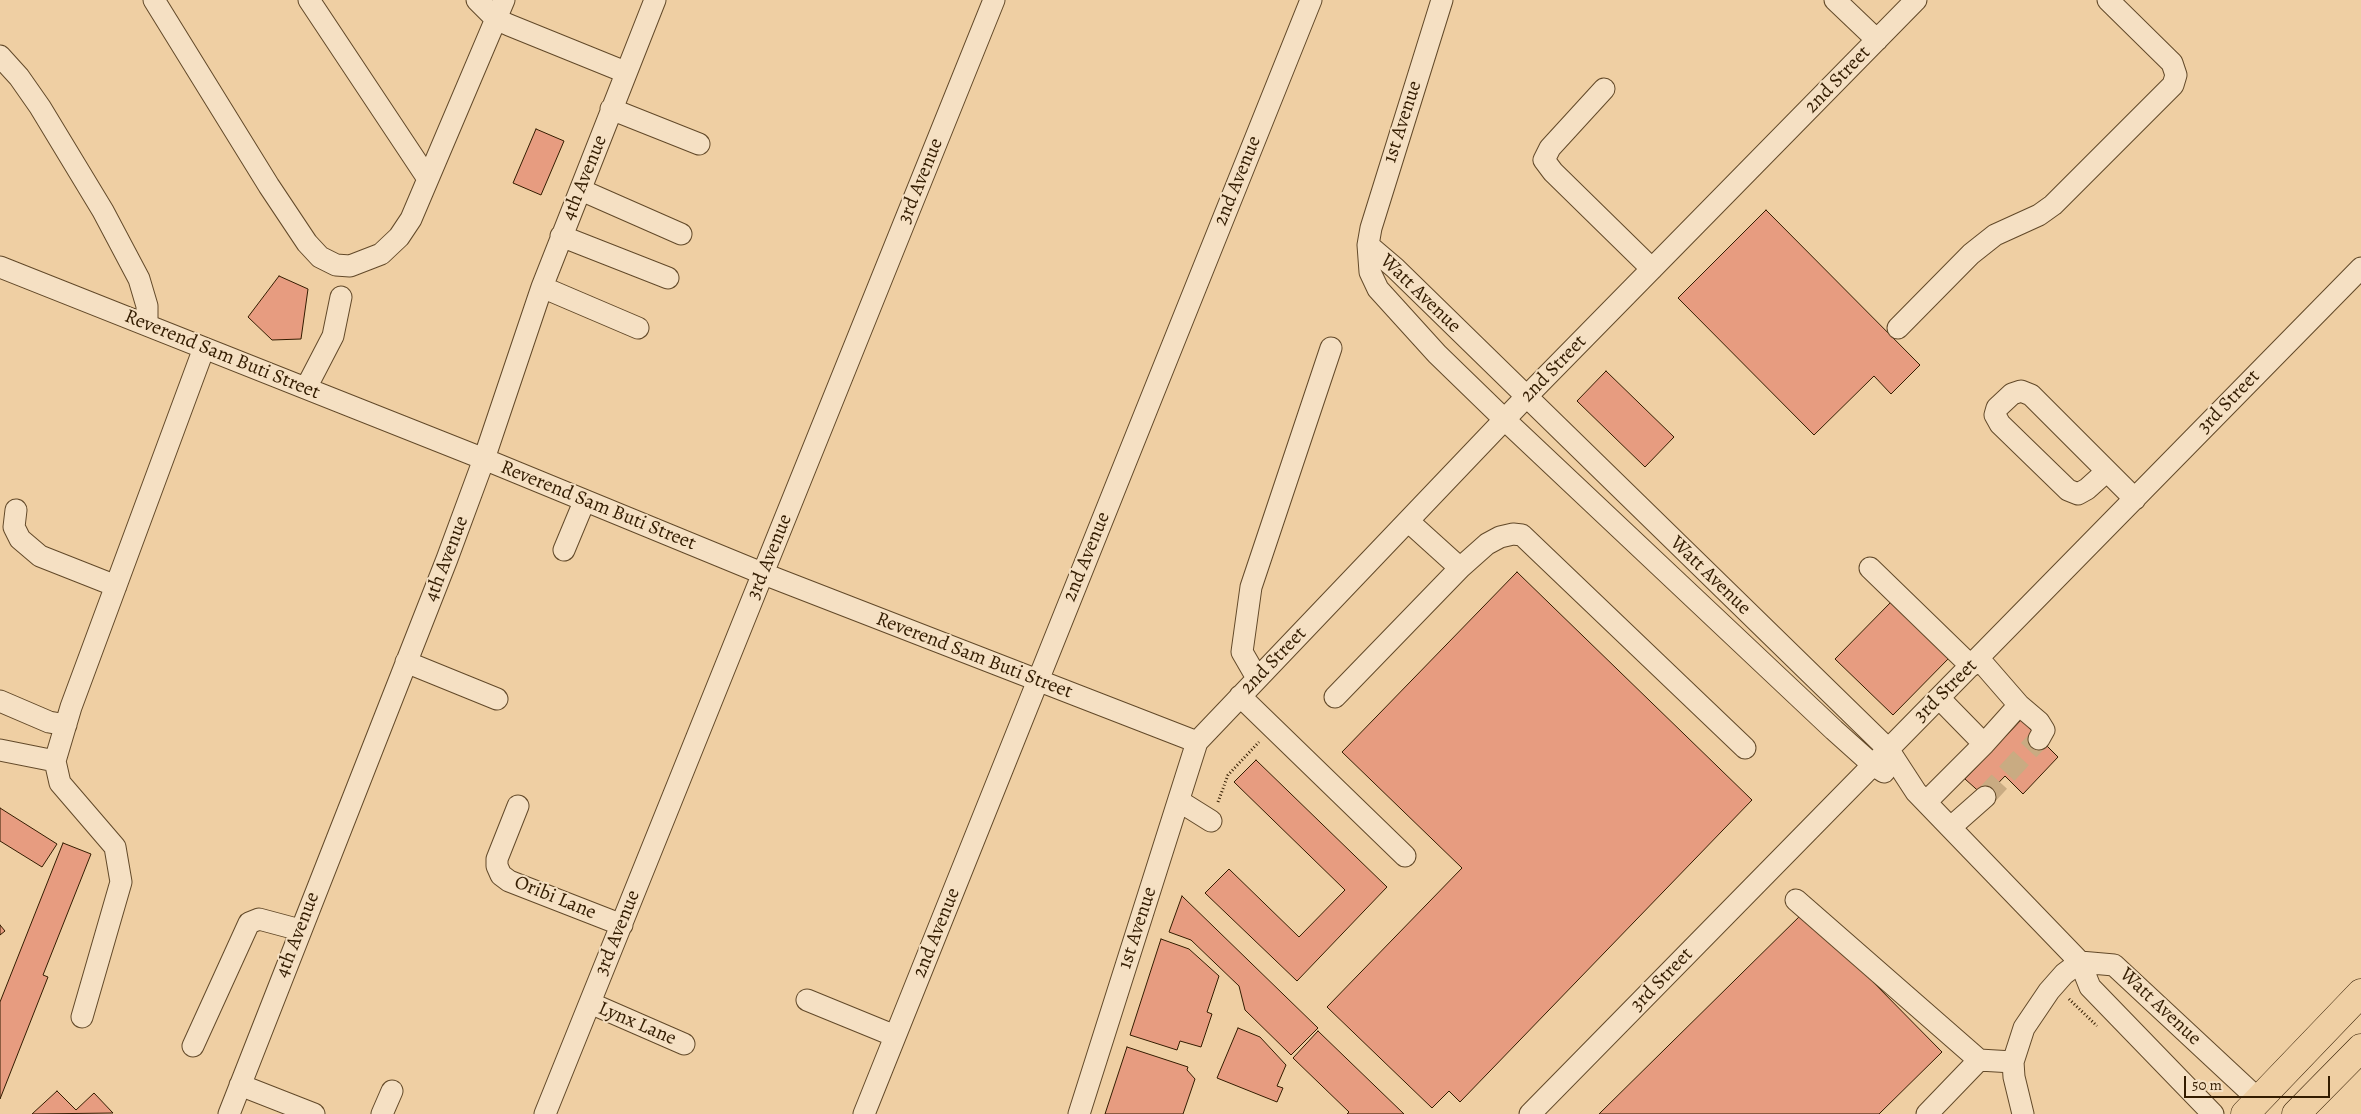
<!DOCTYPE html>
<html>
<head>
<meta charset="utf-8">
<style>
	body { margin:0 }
	#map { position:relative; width:2361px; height:1114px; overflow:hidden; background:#efcfa3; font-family:Alegreya,serif }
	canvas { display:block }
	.scale { position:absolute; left:2184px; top:1076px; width:146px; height:22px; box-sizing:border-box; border:2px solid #331c00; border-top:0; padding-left:6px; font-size:15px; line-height:18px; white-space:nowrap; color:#331c00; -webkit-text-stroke:4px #f5e0c3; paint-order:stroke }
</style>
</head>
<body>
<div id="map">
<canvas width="2361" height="1114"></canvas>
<div class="scale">50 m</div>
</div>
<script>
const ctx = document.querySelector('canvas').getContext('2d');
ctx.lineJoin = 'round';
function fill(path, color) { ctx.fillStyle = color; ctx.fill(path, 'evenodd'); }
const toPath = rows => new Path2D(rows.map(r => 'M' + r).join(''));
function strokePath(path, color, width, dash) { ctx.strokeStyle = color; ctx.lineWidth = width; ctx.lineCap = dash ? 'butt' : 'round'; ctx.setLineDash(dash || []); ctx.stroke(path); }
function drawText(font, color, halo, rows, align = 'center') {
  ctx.font = font + ' Alegreya,serif'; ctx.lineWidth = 4; ctx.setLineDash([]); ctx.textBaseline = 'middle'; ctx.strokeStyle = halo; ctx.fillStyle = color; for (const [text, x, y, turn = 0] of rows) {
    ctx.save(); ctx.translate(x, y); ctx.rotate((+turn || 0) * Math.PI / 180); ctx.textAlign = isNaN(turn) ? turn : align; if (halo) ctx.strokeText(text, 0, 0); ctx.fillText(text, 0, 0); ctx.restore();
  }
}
const building = toPath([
	[536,129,564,141,541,195,513,183,536,129],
	[1766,210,1920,365,1891,394,1874,376,1814,435,1678,298,1766,210],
	[279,276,308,289,301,339,272,340,248,317,279,276],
	[1606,371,1674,437,1645,467,1577,401,1606,371],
	[1517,572,1752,800,1460,1102,1449,1091,1432,1108,1327,1007,1462,868,1342,752,1517,572],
	[1893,600,1950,657,1893,715,1835,659,1893,600],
	[2021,720,2058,757,2023,794,2005,776,1985,797,1965,779,2021,720],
	[1256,760,1387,887,1297,981,1205,893,1229,869,1299,937,1345,890,1234,782,1256,760],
	[0,808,57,844,42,867,0,841,0,808],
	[63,843,91,854,43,975,48,977,0,1099,0,1002,63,843],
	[1182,896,1318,1028,1291,1055,1245,1010,1239,986,1191,940,1169,932,1182,896],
	[1804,912,1942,1052,1879,1114,1599,1114,1804,912],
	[0,925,5,931,0,935,0,925],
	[1161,939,1189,949,1219,976,1207,1012,1212,1014,1201,1047,1180,1041,1177,1050,1130,1035,1161,939],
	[1238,1028,1260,1037,1286,1065,1277,1086,1283,1088,1277,1102,1217,1078,1238,1028],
	[1318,1031,1404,1114,1347,1114,1349,1112,1293,1058,1318,1031],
	[1127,1047,1188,1067,1187,1070,1195,1079,1183,1114,1105,1114,1127,1047],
	[57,1091,76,1110,94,1093,113,1113,32,1114,57,1091]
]);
fill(building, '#e79c80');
strokePath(building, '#331c00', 1);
strokePath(toPath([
	[1985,797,2039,739]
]), '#c9ab82', 21, [21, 11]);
const minor = toPath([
	[154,0,269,186,307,243,320,257,336,265,350,266,381,254,399,237,411,219,504,0],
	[309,0,428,179],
	[477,0,496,19,509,25,625,72],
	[1442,0,1371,228,1368,245,1370,272,1378,289,1437,354,1505,420,1834,730,1873,765,1884,772],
	[1835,0,1877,40],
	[0,56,19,77,40,107,103,211,139,279,147,306,147,325],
	[1604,89,1550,148,1544,160,1553,172,1652,269],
	[611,109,699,144],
	[581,190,681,234],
	[561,236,668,278],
	[1368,245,1395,268,1888,749,1916,792,2080,962,2090,987,2213,1114],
	[0,267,484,459,764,574,1197,742],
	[542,287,638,328],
	[1898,328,1971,254,1995,235,2039,215,2053,205,2173,85,2176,75,2172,63,2108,0],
	[306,388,333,336,341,297],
	[2107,471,2087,489,2078,494,2068,490,2000,424,1995,415,1997,408,2012,394,2021,391,2031,395,2135,499],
	[16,510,14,527,20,539,40,556,116,586],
	[1408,521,1460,568],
	[564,550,584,502],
	[1870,568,1971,666],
	[1979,659,2019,705,2039,722,2044,730,2039,739],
	[406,662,497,699],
	[1257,678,1242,652,1251,587,1331,348],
	[1240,696,1405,856],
	[1335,697,1460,568,1487,544,1500,537,1513,534,1522,535,1745,748],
	[1939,698,1984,744],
	[0,701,49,722,66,725],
	[0,750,55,761],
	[1179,801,1211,821],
	[1926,802,1984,744,2019,705],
	[518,806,497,859,497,866,501,875,509,881,622,925],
	[1951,827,1985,797],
	[1796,900,1979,1060],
	[2080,962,2114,965,2259,1100],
	[807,1000,895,1036],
	[590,1003,684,1044],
	[82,1017,121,882,115,847,60,783,55,761,71,707,204,348],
	[193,1046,249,923,259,919,300,930],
	[240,1085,314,1114],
	[229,1114,447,559,484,459,542,287,655,0],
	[382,1114,392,1091],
	[545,1114,994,0],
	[864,1114,1311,0],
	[1079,1114,1197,742,1526,397,1916,0],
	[1530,1114,2361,268],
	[1927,1114,1979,1060,2013,1062],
	[2023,1114,2014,1077,2013,1062,2024,1028,2049,991,2064,974,2080,962]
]);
const major = toPath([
	[2245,1114,2361,993],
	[2296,1114,2361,1048]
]);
strokePath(minor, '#624929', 23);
strokePath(major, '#331c00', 29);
strokePath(toPath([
	[1218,802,1228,775,1259,742],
	[2069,999,2097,1026]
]), '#331c00', 3, [1, 2.5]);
strokePath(minor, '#f5e0c3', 21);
strokePath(major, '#efcfa3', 28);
drawText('20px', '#331c00', '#f5e0c3', [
	["2nd Street",1838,80,-46],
	["1st Avenue",1403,122,-72],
	["4th Avenue",585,178,-68],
	["3rd Avenue",921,181,-68],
	["2nd Avenue",1238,181,-68],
	["Watt Avenue",1420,294,44],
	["Reverend Sam Buti Street",222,355,22],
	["2nd Street",1554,369,-46],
	["3rd Street",2229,402,-46],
	["Reverend Sam Buti Street",598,506,22],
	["3rd Avenue",770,557,-68],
	["2nd Avenue",1087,557,-68],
	["4th Avenue",447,559,-69],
	["Watt Avenue",1710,576,44],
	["Reverend Sam Buti Street",974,656,21],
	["2nd Street",1274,661,-46],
	["3rd Street",1946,691,-45],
	["Oribi Lane",555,898,22],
	["1st Avenue",1138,928,-72],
	["3rd Avenue",618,933,-68],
	["2nd Avenue",937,933,-68],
	["4th Avenue",298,935,-69],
	["3rd Street",1662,980,-46],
	["Watt Avenue",2160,1007,43],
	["Lynx Lane",637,1024,23]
]);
</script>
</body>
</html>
